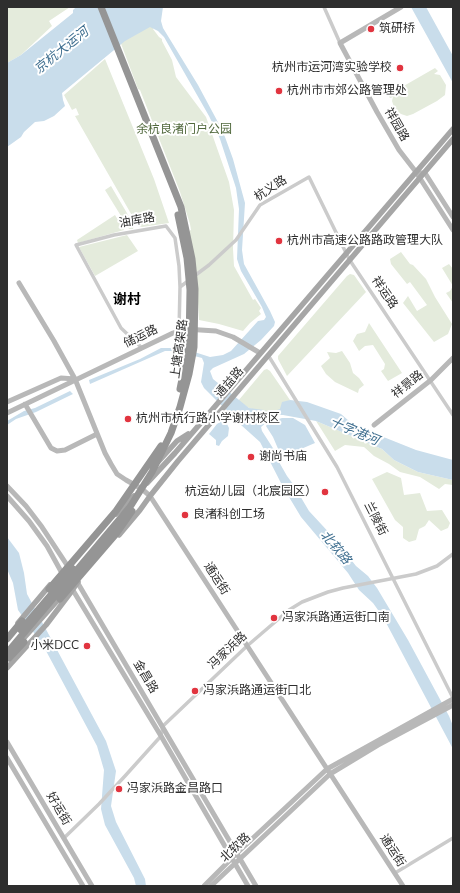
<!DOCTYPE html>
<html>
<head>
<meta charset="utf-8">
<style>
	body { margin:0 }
	#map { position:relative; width:460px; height:893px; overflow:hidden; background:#fff; font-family:"Nunito Sans",sans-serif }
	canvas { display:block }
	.frame { position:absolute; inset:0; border:8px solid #2e2e2e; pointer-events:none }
</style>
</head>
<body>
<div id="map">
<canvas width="460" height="893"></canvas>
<div class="frame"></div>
</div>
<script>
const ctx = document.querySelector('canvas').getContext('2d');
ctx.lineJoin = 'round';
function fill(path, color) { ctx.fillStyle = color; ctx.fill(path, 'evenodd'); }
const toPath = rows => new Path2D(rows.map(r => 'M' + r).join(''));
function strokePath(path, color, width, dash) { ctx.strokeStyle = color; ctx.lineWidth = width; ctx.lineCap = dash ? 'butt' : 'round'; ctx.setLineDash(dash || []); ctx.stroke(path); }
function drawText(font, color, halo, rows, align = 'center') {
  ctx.font = font + ' "Nunito Sans","Noto Sans SC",sans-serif'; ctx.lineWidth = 4; ctx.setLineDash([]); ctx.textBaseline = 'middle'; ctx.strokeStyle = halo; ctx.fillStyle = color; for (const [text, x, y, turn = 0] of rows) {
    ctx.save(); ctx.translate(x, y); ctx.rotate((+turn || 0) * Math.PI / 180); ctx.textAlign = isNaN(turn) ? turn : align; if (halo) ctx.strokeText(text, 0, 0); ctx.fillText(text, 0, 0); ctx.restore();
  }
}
fill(toPath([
	[7,7,70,7,49,21,52,26,21,55,7,63],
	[145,20,155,24,153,29,159,37,162,39,162,41,172,60,176,77,206,117,229,182,234,210,233,249,234,266,253,300,255,299,261,308,259,311,261,314,250,323,243,331,219,324,199,320,196,268,189,231,191,230,190,224,180,192,140,90,138,89,120,41],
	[105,59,154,179,169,223,142,227,138,226,75,116,79,115,76,108,72,110,64,95],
	[435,68,438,71,434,74,440,75,446,85,445,95,437,101,413,114,407,116,401,114,395,110,392,101,393,97,390,98,388,95],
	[111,186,134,225,133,229,129,229,105,190],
	[115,215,124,230,78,243,77,240],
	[127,235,138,251,95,276,79,247],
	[401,252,410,264,413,265,426,279,435,297,452,324,448,334,434,342,403,303,408,296,417,311,427,305,410,282,407,284,391,264,390,259],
	[449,264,453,269,453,303,446,293,450,291,453,286,442,268],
	[350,274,354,275,366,292,287,376,278,359,278,356,347,276],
	[369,323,402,373,388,381,381,371,384,369,385,364,373,345,365,346,359,351,353,341,357,334,365,332],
	[342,351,350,363,353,373,359,378,364,385,359,389,358,393,335,382,326,374,321,366,330,358,327,352,336,353],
	[267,369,270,371,290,400,287,402,282,409,268,414,249,408,238,401,264,370],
	[316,421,382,449,394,460,418,472,453,480,453,485,445,484,439,489,420,477,400,472,389,464,374,456,364,447,345,445,335,451],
	[387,472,401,478,404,495,420,493,427,511,442,510,450,523,448,528,441,531,429,520,425,526,419,529,416,540,409,542,403,538,403,527,395,520,372,479]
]), '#e4ebdc');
fill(toPath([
	[76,7,163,7,161,21,163,28,198,85,220,126,225,137,233,159,245,203,242,250,244,264,270,311,275,322,274,326,261,340,244,354,213,368,210,371,213,379,249,408,264,410,268,413,280,409,282,402,290,400,307,402,341,414,349,421,361,428,373,431,381,436,416,450,453,460,453,480,418,472,394,460,382,449,316,421,283,415,275,415,268,417,267,422,261,427,262,431,278,456,279,462,287,476,293,484,309,511,334,538,356,566,368,576,377,588,408,640,449,716,453,726,453,749,383,617,373,603,359,590,348,573,301,517,283,487,260,442,241,425,204,388,201,382,204,363,202,358,175,351,165,351,90,384,89,380,140,359,161,348,182,348,210,357,223,355,231,351,258,321,264,320,266,317,262,307,241,271,237,259,239,209,236,188,220,139,209,116,164,37,158,31,150,27,125,41,62,93,63,100,65,106,54,116,44,121,35,122,24,132,21,137,7,147,7,63,21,55,73,13,73,10],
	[411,7,426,7,453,56,453,83],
	[70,391,73,394,36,412,16,419,7,425,7,421,24,411,35,408],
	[282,418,293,418,305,425,315,443,287,455,283,455,279,451,273,437,266,426,269,422],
	[222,421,227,424,229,428,228,436,222,441,219,446,216,445,216,440,209,434,217,424],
	[7,537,19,553,24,573,27,594,106,741,116,771,111,806,116,822,145,879,146,886,136,886,134,878,105,825,101,809,104,770,97,746,45,649,18,610,13,583,7,569]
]), '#c9ddeb');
strokePath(toPath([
	[324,7,340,43],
	[193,277,209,265,236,240,260,205,309,177,349,259,453,415],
	[180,287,188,281],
	[142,348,121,328,76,245,114,235,166,226,175,238,179,266,180,287,179,331],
	[268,355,337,467,453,698],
	[64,838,99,804,125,776,161,736,163,726,247,646,289,610,302,602,328,592,343,588,416,574,437,566,453,554],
	[395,873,453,838]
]), '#cbcbcb', 3.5);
strokePath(toPath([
	[401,7,340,43,377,112,399,150,416,172,453,230],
	[421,173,425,173,453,217],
	[19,283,54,341,75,379,105,453,111,464,117,474,126,480,142,489,150,496,403,886],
	[7,402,61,378,75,379],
	[25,404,51,448,57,451,65,450,97,434],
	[7,413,173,333,185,329,216,331,233,337,260,353],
	[374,425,431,380,453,358],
	[7,486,26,506,42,527,69,568],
	[7,496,29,521,47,546,63,575],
	[76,580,256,886],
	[71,587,161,736,248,886],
	[7,742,92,886],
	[7,758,83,886],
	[204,886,237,853,327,769,453,699],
	[211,886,330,774,378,745,453,705]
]), '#b8b8b8', 5);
strokePath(toPath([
	[158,462,177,441,188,434],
	[147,483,175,453,453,129],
	[116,514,134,496],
	[119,535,140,510,150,496,178,461,453,139],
	[18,623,50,585],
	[23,639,57,601,73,589,78,582],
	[7,668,46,625,71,592]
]), '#a6a6a6', 5.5);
strokePath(toPath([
	[178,215,187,258,190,290,189,345,180,389],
	[49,589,116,511,161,446],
	[60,599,116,534,132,511],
	[21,630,73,569],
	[7,639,22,621],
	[7,653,130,507,152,472,171,433,180,407,189,374,194,347,195,289,192,259,181,207,101,7],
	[9,658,24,642]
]), '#959595', 7);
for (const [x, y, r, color] of [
	[371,29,4,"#e1343f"],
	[400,68,4,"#e1343f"],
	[279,91,4,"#e1343f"],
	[279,241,4,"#e1343f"],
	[128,419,4,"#e1343f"],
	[251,457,4,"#e1343f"],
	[325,492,4,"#e1343f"],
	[185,515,4,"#e1343f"],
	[274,618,4,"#e1343f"],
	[87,646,4,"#e1343f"],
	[195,691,4,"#e1343f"],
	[119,789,4,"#e1343f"]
]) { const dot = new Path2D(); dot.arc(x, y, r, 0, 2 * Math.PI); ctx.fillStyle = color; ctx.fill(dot); strokePath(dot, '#fff', 1.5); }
drawText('12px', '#2e2e2e', '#fff', [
	["筑研桥",379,29],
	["杭州市运河湾实验学校",392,68,"right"],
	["杭州市市郊公路管理处",287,91],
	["杭州市高速公路路政管理大队",287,241],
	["杭州市杭行路小学谢村校区",136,419],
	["谢尚书庙",259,457],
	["杭运幼儿园（北宸园区）",317,492,"right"],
	["良渚科创工场",193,515],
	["冯家浜路通运街口南",282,618],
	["小米DCC",79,646,"right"],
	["冯家浜路通运街口北",203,691],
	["冯家浜路金昌路口",127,789]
], 'left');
drawText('12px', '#2e2e2e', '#fff', [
	["祥园路",396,125,60],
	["杭义路",271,189,-33],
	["油库路",137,221,-10],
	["祥运路",384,293,56],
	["储运路",141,337,-26],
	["上塘高架路",180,349,-82],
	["通益路",230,383,-49],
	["祥景路",408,385,-39],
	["兰陵街",375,519,63],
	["通运街",216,579,57],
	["冯家浜路",228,651,-43],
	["金昌路",145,677,59],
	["好运街",58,809,59],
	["北软路",236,848,-43],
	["通运街",392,851,57]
]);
drawText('12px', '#51693d', '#fff', [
	["余杭良渚门户公园",184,130]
]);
drawText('italic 13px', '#3e6e8f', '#fff', [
	["京杭大运河",62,51,-39],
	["十字港河",354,432,23],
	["北软路",335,548,50]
]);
drawText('bold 14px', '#000', '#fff', [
	["谢村",127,301]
]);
</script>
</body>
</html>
